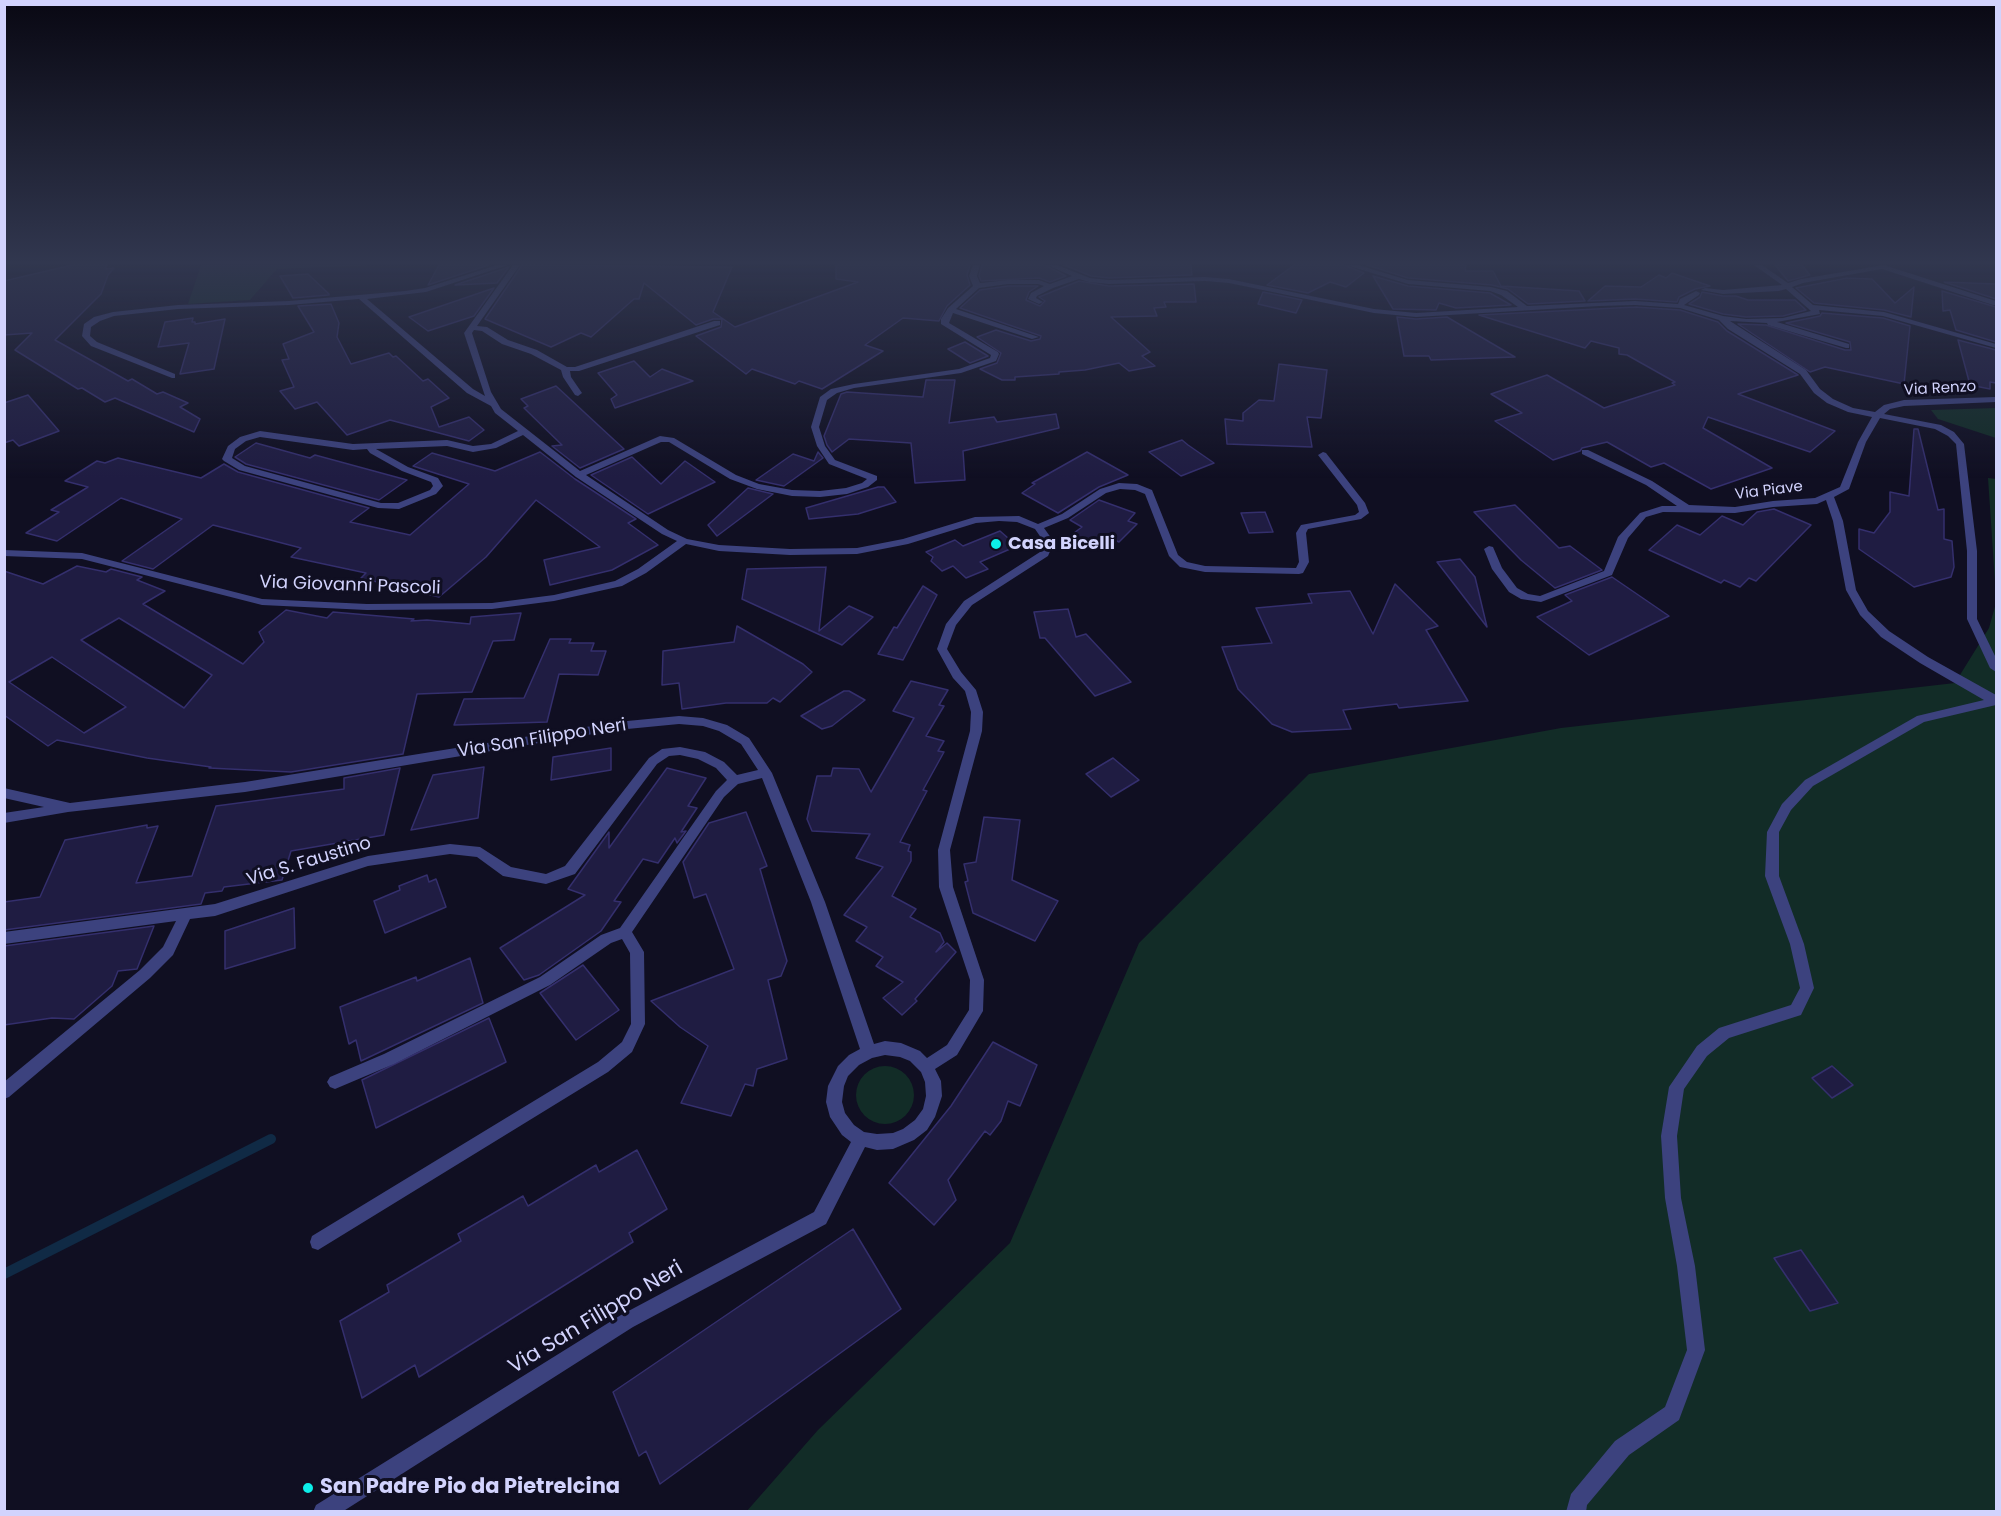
<!DOCTYPE html>
<html>
<head>
<meta charset="utf-8">
<style>
	body { margin:0 }
	#map { position:relative; width:2001px; height:1516px; overflow:hidden; background:#100f22; font-family:Poppins,sans-serif }
	canvas { display:block }
	.frame { position:absolute; inset:0; border:6px solid #d2d3fd; pointer-events:none }
</style>
</head>
<body>
<div id="map">
<canvas width="2001" height="1516"></canvas>
<div class="frame"></div>
</div>
<script>
const ctx = document.querySelector('canvas').getContext('2d');
ctx.lineJoin = 'round';
function fill(path, color) { ctx.fillStyle = color; ctx.fill(path, 'evenodd'); }
const toPath = rows => new Path2D(rows.map(r => 'M' + r).join(''));
function strokePath(path, color, width, dash) { ctx.strokeStyle = color; ctx.lineWidth = width; ctx.lineCap = dash ? 'butt' : 'round'; ctx.setLineDash(dash || []); ctx.stroke(path); }
function drawText(font, color, halo, rows, align = 'center') {
  ctx.font = font + ' Poppins,sans-serif'; ctx.lineWidth = 6; ctx.setLineDash([]); ctx.textBaseline = 'middle'; ctx.strokeStyle = halo; ctx.fillStyle = color; for (const [text, x, y, turn = 0] of rows) {
    ctx.save(); ctx.translate(x, y); ctx.rotate((+turn || 0) * Math.PI / 180); ctx.textAlign = isNaN(turn) ? turn : align; if (halo) ctx.strokeText(text, 0, 0); ctx.fillText(text, 0, 0); ctx.restore();
  }
}
fill(toPath([
	[201,265,374,265,277,269,250,300,188,304],
	[1996,408,1996,438,1938,419,1931,410],
	[1988,478,1996,479,1996,597],
	[1996,603,1996,1511,746,1512,818,1430,1010,1243,1139,943,1309,774,1561,728,1955,683,1989,628],
	'856 1095a29 29 0 1 1 58 0a29 29 0 1 1-58 0Z'
]), '#122c27');
strokePath(toPath([
	[4,1274,271,1139]
]), '#102a45', 10);
const building = toPath([
	[72,265,107,265,105,269,114,268,108,275,101,294,55,340,128,381,132,379,157,394,163,392,188,403,180,407,200,419,194,432,115,398,105,402,82,388,78,389,15,350,32,333,4,335,4,281,72,265],
	[439,265,489,265,428,285,439,265],
	[522,265,732,267,713,312,735,327,858,282,836,279,836,265,970,265,967,275,970,285,947,306,939,321,903,318,865,345,883,351,822,389,799,381,795,384,752,369,746,374,696,336,721,327,722,319,713,319,696,325,644,283,639,299,634,299,591,337,581,333,551,347,485,319,522,265],
	[982,265,1045,265,1066,276,1050,282,1039,278,981,281,979,276,982,265],
	[1064,265,1191,265,1192,275,1109,278,1091,276,1064,265],
	[1294,265,1344,265,1364,273,1346,287,1330,282,1308,293,1267,285,1294,265],
	[1367,265,1466,265,1465,271,1493,271,1501,286,1579,291,1585,301,1528,304,1508,289,1492,285,1408,278,1367,265],
	[1775,265,1802,265,1810,275,1788,281,1775,265],
	[509,267,497,283,455,285,509,267],
	[1672,273,1710,286,1695,289,1679,297,1677,302,1635,299,1588,301,1605,286,1641,287,1659,275,1666,278,1672,273],
	[308,274,329,294,329,295,293,298,280,276,308,274],
	[1373,276,1408,286,1490,293,1511,305,1456,308,1439,303,1436,310,1393,309,1373,276],
	[1847,278,1872,279,1895,303,1914,287,1911,317,1884,310,1814,303,1796,288,1847,278],
	[1079,281,1109,286,1194,284,1196,302,1164,302,1166,307,1154,308,1157,316,1111,317,1150,352,1142,356,1155,366,1129,371,1119,363,1085,370,1059,372,1059,374,1015,377,1015,380,1002,380,980,369,997,363,1001,353,977,337,996,330,1031,341,1040,339,1041,336,960,308,980,290,1008,286,1038,286,1029,292,1026,300,1040,306,1045,301,1039,297,1079,281],
	[1944,282,1996,284,1996,299,1944,282],
	[494,288,474,316,428,331,409,317,494,288],
	[1942,291,1996,307,1996,342,1956,330,1950,310,1943,311,1942,291],
	[1263,292,1302,300,1296,313,1258,304,1263,292],
	[1702,292,1723,296,1736,296,1748,300,1795,300,1806,310,1783,316,1746,317,1723,314,1689,304,1700,297,1702,292],
	[331,304,339,323,337,337,351,364,389,353,393,357,396,356,423,381,428,379,449,398,431,407,439,427,469,417,484,430,469,441,390,420,347,435,317,402,295,409,280,391,294,387,282,360,289,359,283,344,314,332,298,306,331,304],
	[1635,307,1680,310,1718,322,1727,331,1798,375,1738,394,1835,431,1810,452,1708,417,1703,428,1772,468,1711,489,1664,463,1651,467,1607,442,1582,448,1580,451,1553,460,1495,421,1522,413,1491,394,1547,375,1604,408,1675,385,1672,383,1675,382,1627,355,1619,354,1619,348,1591,341,1585,348,1479,315,1635,307],
	[1822,313,1883,318,1910,326,1904,384,1825,367,1810,372,1738,324,1766,325,1845,350,1851,350,1850,342,1786,323,1820,316,1822,313],
	[1397,317,1416,319,1447,317,1515,357,1431,360,1429,356,1404,356,1397,317],
	[193,318,192,322,195,322,195,324,225,319,214,369,180,374,189,343,158,347,165,322,193,318],
	[1958,340,1996,350,1996,383,1990,382,1990,389,1970,385,1958,340],
	[965,342,988,356,970,363,948,349,965,342],
	[634,361,650,377,662,369,693,381,615,408,611,399,617,395,598,373,634,361],
	[1279,364,1327,370,1321,418,1307,417,1312,447,1227,444,1225,419,1243,421,1243,413,1259,400,1274,401,1279,364],
	[926,380,955,380,949,423,994,417,997,422,1056,414,1059,428,963,451,965,480,915,483,911,443,849,439,832,452,827,445,824,436,841,394,847,392,923,397,926,380],
	[556,386,598,425,624,449,580,468,552,446,562,445,524,408,528,406,521,399,556,386],
	[28,395,59,431,19,446,13,440,4,443,4,403,28,395],
	[1914,429,1918,429,1938,510,1944,509,1944,539,1952,541,1954,567,1951,577,1914,587,1859,549,1859,529,1874,533,1890,512,1890,492,1909,496,1914,429],
	[1182,440,1188,445,1214,463,1181,476,1149,452,1182,440],
	[256,443,310,458,315,455,407,480,379,500,246,464,235,457,256,443],
	[540,452,575,479,636,519,628,523,658,545,612,570,550,585,544,560,600,547,536,500,486,557,439,597,361,578,366,573,291,557,301,548,213,525,153,569,122,561,182,519,121,498,57,541,26,533,59,512,51,510,88,487,65,481,97,461,105,463,118,458,201,478,224,464,238,472,369,508,350,522,410,535,469,484,413,466,432,453,495,471,540,452],
	[818,452,823,458,784,486,756,480,793,454,814,461,818,452],
	[1087,452,1128,475,1099,487,1058,513,1022,493,1035,484,1032,483,1087,452],
	[632,457,661,484,685,461,715,482,648,514,591,475,632,457],
	[878,487,884,487,896,502,858,514,809,519,806,508,878,487],
	[748,488,773,494,717,536,708,525,748,488],
	[1099,500,1135,513,1128,521,1137,524,1119,542,1110,538,1104,543,1100,542,1089,546,1063,541,1082,527,1070,520,1099,500],
	[1515,505,1559,548,1570,546,1602,570,1555,588,1521,560,1474,512,1515,505],
	[1774,509,1811,525,1756,581,1749,578,1740,587,1724,580,1721,583,1649,550,1677,525,1700,535,1722,516,1743,525,1757,512,1774,509],
	[1265,512,1273,532,1249,533,1241,513,1265,512],
	[1000,531,1017,546,980,562,988,569,966,578,953,566,942,571,931,561,933,557,926,552,955,540,963,546,1000,531],
	[1460,559,1475,577,1487,627,1437,562,1460,559],
	[77,566,106,572,111,569,142,577,137,580,165,591,143,604,243,664,264,642,259,632,286,610,327,618,333,612,414,619,411,621,427,620,470,624,471,617,521,613,514,640,493,641,472,692,417,694,403,754,291,772,209,768,211,767,147,758,57,740,48,746,4,715,4,571,43,584,77,566],
	[119,618,212,675,184,708,81,640,119,618],
	[52,657,126,707,84,733,9,682,52,657],
	[826,567,819,631,849,606,873,617,842,645,742,599,747,569,826,567],
	[1612,577,1669,616,1589,655,1537,617,1572,601,1565,595,1612,577],
	[1395,584,1438,626,1426,630,1468,701,1399,708,1397,704,1343,710,1351,729,1292,732,1272,724,1238,689,1222,647,1272,643,1256,608,1312,603,1308,594,1350,591,1373,634,1395,584],
	[923,586,937,595,903,660,878,654,894,627,897,628,923,586],
	[1068,609,1076,637,1086,634,1131,682,1095,696,1045,638,1040,638,1034,612,1068,609],
	[737,626,803,664,812,672,780,702,773,698,767,703,726,703,682,709,679,683,662,685,663,651,734,642,737,626],
	[550,639,571,639,569,643,594,643,591,651,606,651,598,675,559,674,547,722,454,725,464,699,524,698,550,639],
	[911,681,948,690,939,705,944,706,926,736,944,741,938,751,944,752,923,790,927,791,900,842,910,845,908,851,911,852,911,861,892,896,916,909,910,917,940,933,944,942,936,952,947,943,956,952,915,999,917,1001,902,1015,883,998,903,982,876,966,883,957,856,941,867,927,844,915,883,867,856,858,870,834,812,831,807,819,817,776,831,776,833,768,859,769,871,792,914,718,893,711,911,681],
	[844,691,849,691,865,700,832,726,822,729,801,716,844,691],
	[611,748,611,770,551,780,553,757,611,748],
	[1113,758,1139,780,1111,797,1086,774,1113,758],
	[484,767,478,818,411,830,433,775,484,767],
	[400,768,384,835,291,851,282,880,224,887,222,891,205,893,201,904,4,930,4,902,40,897,65,840,147,825,147,828,158,826,136,883,192,876,216,806,344,789,344,778,400,768],
	[667,768,706,778,688,806,697,808,681,832,686,831,677,843,675,838,658,863,643,859,614,901,621,902,601,931,539,975,524,980,500,948,585,895,568,889,609,832,609,848,667,768],
	[746,812,767,866,760,869,787,961,781,976,768,980,787,1059,757,1069,753,1086,745,1084,731,1116,681,1103,708,1046,680,1027,651,1001,734,969,706,894,694,898,683,862,709,823,746,812],
	[984,817,1020,820,1012,880,1058,901,1035,941,973,913,965,882,968,881,964,864,976,862,984,817],
	[427,875,429,882,436,879,446,907,385,933,374,901,400,890,399,886,427,875],
	[294,908,295,948,225,969,225,931,294,908],
	[154,926,137,969,118,971,112,986,74,1019,52,1018,4,1025,4,946,154,926],
	[470,958,483,1003,361,1061,356,1040,349,1044,340,1007,416,977,417,981,470,958],
	[583,965,619,1010,576,1040,540,993,583,965],
	[489,1018,506,1062,376,1128,362,1080,489,1018],
	[993,1042,1037,1065,1020,1106,1008,1101,1001,1121,990,1135,985,1131,948,1180,956,1200,934,1225,889,1183,951,1106,993,1042],
	[1832,1066,1853,1085,1832,1098,1812,1078,1832,1066],
	[637,1150,667,1209,629,1233,633,1242,419,1377,415,1365,362,1398,340,1321,389,1292,387,1285,461,1241,458,1234,523,1196,528,1206,596,1165,599,1172,637,1150],
	[853,1229,901,1309,660,1484,646,1451,639,1456,613,1392,853,1229],
	[1801,1250,1838,1303,1810,1311,1774,1258,1801,1250]
]);
fill(building, '#1f1c42');
strokePath(building, '#342f6d', 1.5);
fill(toPath([
	[497,265,508,265,426,292,367,299,473,389,485,396,464,333,513,265,520,265,477,326,487,327,508,340,537,350,567,367,575,367,714,321,720,321,720,325,579,371,570,371,571,377,582,393,578,396,575,395,563,377,561,370,531,354,502,344,482,331,474,330,472,333,491,392,501,409,580,471,660,436,674,438,736,475,759,484,792,490,820,491,846,488,862,483,867,479,829,464,817,446,811,427,820,397,831,389,854,384,959,369,990,358,991,355,941,324,941,319,948,308,973,286,969,276,973,265,980,265,977,276,980,283,1008,280,1039,280,1050,284,1072,276,1047,265,1057,265,1090,278,1109,280,1205,277,1229,279,1374,309,1416,313,1518,307,1501,295,1490,291,1408,284,1346,265,1358,265,1408,280,1491,287,1507,291,1527,306,1635,301,1678,304,1680,299,1696,291,1700,293,1699,295,1684,305,1723,316,1746,319,1783,318,1811,311,1786,289,1779,291,1723,294,1701,290,1705,288,1723,290,1782,285,1754,265,1762,265,1788,283,1801,279,1884,265,1996,301,1996,305,1993,305,1882,269,1803,283,1792,287,1813,305,1884,312,1996,344,1996,348,1883,316,1819,310,1820,314,1777,322,1849,344,1849,348,1846,348,1768,325,1767,323,1730,321,1806,370,1820,389,1833,399,1853,408,1875,412,1884,405,1904,400,1996,397,1996,402,1904,406,1890,409,1884,414,1941,425,1954,432,1964,444,1977,551,1977,619,1996,658,1996,672,1990,668,1967,619,1967,551,1956,444,1948,436,1935,429,1880,418,1866,442,1849,489,1834,497,1843,521,1856,590,1868,611,1889,631,1928,657,1996,695,1996,705,1924,722,1813,786,1791,810,1779,832,1779,876,1804,944,1814,988,1801,1015,1729,1038,1707,1056,1684,1089,1677,1136,1681,1198,1695,1266,1705,1350,1679,1420,1629,1455,1587,1505,1586,1512,1566,1512,1571,1494,1615,1441,1665,1407,1687,1350,1677,1266,1665,1198,1661,1136,1669,1087,1697,1046,1719,1028,1791,1005,1800,988,1790,944,1765,876,1767,832,1782,804,1805,780,1917,716,1984,700,1920,663,1881,637,1860,615,1846,590,1833,521,1826,500,1817,504,1773,507,1735,513,1663,512,1646,517,1628,538,1612,575,1541,602,1521,599,1509,592,1492,569,1484,549,1489,546,1493,547,1502,568,1517,588,1528,594,1540,596,1604,571,1618,537,1640,513,1662,506,1677,506,1646,485,1582,454,1582,450,1588,450,1652,481,1689,505,1735,507,1773,501,1815,498,1840,487,1858,442,1872,417,1848,412,1827,403,1814,393,1800,374,1728,329,1719,320,1680,308,1635,305,1599,306,1416,317,1374,313,1229,283,1205,281,1109,284,1089,282,1079,279,1053,288,1037,296,1036,298,1043,302,1039,304,1028,299,1031,293,1044,286,1038,284,1008,284,979,288,956,309,1039,337,1032,339,953,313,949,323,998,352,999,354,996,361,961,373,854,388,837,393,827,400,819,427,825,446,835,460,877,476,877,480,868,487,847,494,820,497,792,496,757,489,730,479,669,442,661,442,586,475,668,530,687,539,719,545,790,549,857,548,903,539,975,517,1019,516,1038,524,1062,514,1100,489,1119,483,1137,484,1152,490,1178,555,1187,562,1205,566,1296,568,1299,562,1296,533,1301,525,1355,515,1359,512,1357,505,1318,455,1323,452,1326,453,1365,503,1369,513,1361,519,1308,529,1306,533,1309,562,1303,573,1299,574,1205,572,1180,567,1169,556,1145,494,1135,490,1120,489,1106,493,1068,518,1044,528,1054,542,1048,556,972,605,956,625,947,649,961,672,976,690,983,712,982,731,950,850,953,887,984,980,983,1011,957,1055,935,1069,941,1081,942,1096,935,1117,927,1130,914,1140,893,1149,877,1150,865,1147,826,1224,633,1327,342,1512,313,1512,316,1505,621,1315,814,1212,851,1142,842,1135,830,1117,826,1102,828,1086,838,1066,849,1055,860,1049,811,902,762,778,738,784,724,797,632,932,644,952,645,1024,632,1052,608,1072,318,1250,312,1248,310,1242,312,1236,598,1062,622,1042,631,1024,630,953,622,939,611,943,550,985,394,1064,335,1089,330,1087,327,1082,330,1077,384,1054,540,977,601,935,620,928,716,791,727,780,716,768,698,759,680,755,669,756,657,764,575,874,546,884,503,876,477,857,450,854,368,866,215,916,190,919,173,955,150,978,9,1097,4,1099,4,1082,140,970,163,947,176,921,4,944,4,932,215,904,368,856,450,844,480,847,511,867,546,874,565,866,649,758,662,749,680,747,705,752,724,762,737,775,758,770,741,744,719,731,703,726,679,724,617,730,245,792,68,812,4,823,4,813,44,807,4,798,4,788,70,803,245,782,617,722,679,716,703,718,727,725,749,738,772,773,825,902,874,1044,885,1041,901,1043,920,1051,927,1058,947,1045,969,1010,970,980,939,887,938,850,970,731,971,712,965,691,953,678,937,649,946,624,964,601,1040,552,1044,542,1035,529,1017,522,999,521,976,523,908,544,857,554,790,555,719,551,686,544,646,573,622,586,554,601,492,609,367,610,262,605,82,559,4,556,4,550,82,553,262,599,367,604,492,603,554,595,615,581,638,569,677,541,662,534,576,477,523,435,496,448,473,452,447,446,376,449,408,467,438,478,443,486,436,494,399,509,378,508,239,470,224,461,222,459,228,446,240,437,260,431,353,444,447,440,473,446,491,444,518,431,495,413,491,406,467,393,359,299,289,305,178,309,114,316,100,321,91,327,90,336,97,342,175,374,175,378,172,378,91,346,82,336,84,324,94,317,113,312,178,305,289,301,405,291,425,288,497,265],
	[260,437,353,450,367,449,370,453,402,471,431,482,433,486,430,490,398,503,381,503,245,466,232,458,235,449,246,441,260,437],
	[885,1055,900,1057,910,1061,921,1072,925,1082,926,1096,923,1109,915,1120,903,1129,893,1133,877,1134,864,1132,854,1125,845,1113,842,1102,844,1086,848,1076,859,1065,872,1058,885,1055]
]), '#3c427e');
const sky = ctx.createLinearGradient(0, 0, 0, 478);
sky.addColorStop(0, '#090813');
sky.addColorStop(0.55, '#31374f');
sky.addColorStop(1, '#31374f00');
ctx.fillStyle = sky;
ctx.fillRect(0, 0, 2001, 478);
for (const [x, y, r, color] of [
	[996,544,6,"#0ceee9"],
	[308,1488,6,"#0ceee9"]
]) { const dot = new Path2D(); dot.arc(x, y, r, 0, 2 * Math.PI); ctx.fillStyle = color; ctx.fill(dot); strokePath(dot, '#100f22', 2); }
drawText('15px', '#d2d3fd', '#100f22', [
	["Via Renzo",1940,389,-3],
	["Via Piave",1769,491,-7]
]);
drawText('bold 18px', '#d2d3fd', '#100f22', [
	["Casa Bicelli",1008,544]
], 'left');
drawText('18px', '#d2d3fd', '#100f22', [
	["Via Giovanni Pascoli",350,586,2],
	["Via San Filippo Neri",542,739,-9],
	["Via S. Faustino",309,862,-17]
]);
drawText('21px', '#d2d3fd', '#100f22', [
	["Via San Filippo Neri",596,1318,-31]
]);
drawText('bold 21px', '#d2d3fd', '#100f22', [
	["San Padre Pio da Pietrelcina",320,1488]
], 'left');
</script>
</body>
</html>
